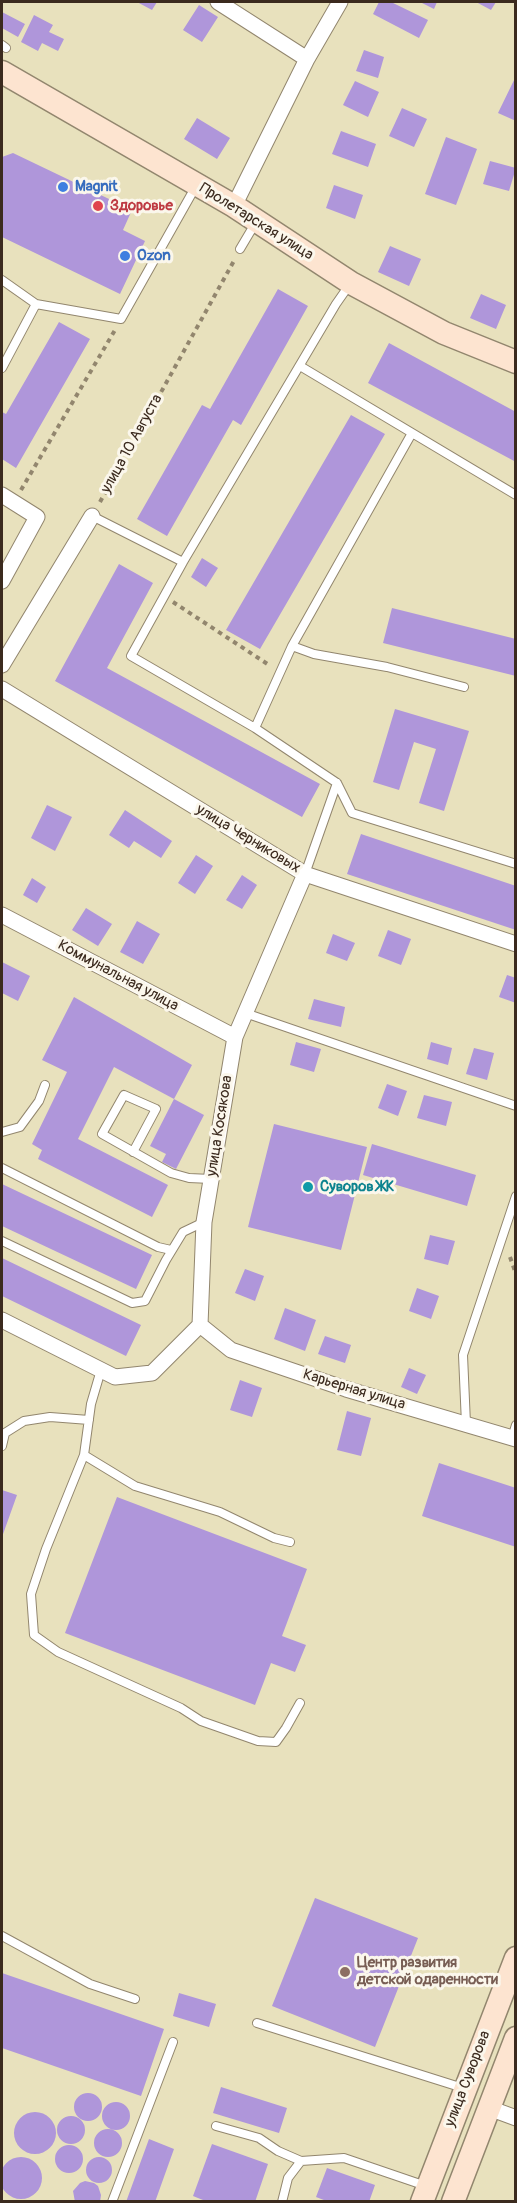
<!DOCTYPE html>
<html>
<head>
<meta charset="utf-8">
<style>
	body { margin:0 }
	#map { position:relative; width:517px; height:2203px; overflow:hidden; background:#e8e1bd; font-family:Pangolin,sans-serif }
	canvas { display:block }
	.frame { position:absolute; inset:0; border:3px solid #3b2a1e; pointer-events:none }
</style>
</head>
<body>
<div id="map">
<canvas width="517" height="2203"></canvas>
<div class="frame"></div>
</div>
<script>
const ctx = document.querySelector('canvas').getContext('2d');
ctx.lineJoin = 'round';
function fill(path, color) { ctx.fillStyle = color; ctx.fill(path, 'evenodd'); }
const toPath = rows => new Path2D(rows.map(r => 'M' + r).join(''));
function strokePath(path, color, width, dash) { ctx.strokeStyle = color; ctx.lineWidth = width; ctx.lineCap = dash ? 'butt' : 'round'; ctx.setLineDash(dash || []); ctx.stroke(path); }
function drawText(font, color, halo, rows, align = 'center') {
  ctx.font = font + ' Pangolin,sans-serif'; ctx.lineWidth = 6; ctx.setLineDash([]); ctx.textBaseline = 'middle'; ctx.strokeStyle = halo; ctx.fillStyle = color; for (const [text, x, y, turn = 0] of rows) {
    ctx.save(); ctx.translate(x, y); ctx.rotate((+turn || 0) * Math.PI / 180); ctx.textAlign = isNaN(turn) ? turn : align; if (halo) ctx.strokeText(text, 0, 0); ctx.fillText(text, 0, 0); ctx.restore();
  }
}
fill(toPath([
	[137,2,157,2,152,10],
	[379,2,391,2,428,20,419,38,373,14],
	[420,2,437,2,434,9],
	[476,2,496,2,491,10],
	[199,5,218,17,202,42,183,30],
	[2,12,25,24,18,37,2,28],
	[34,15,53,25,49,32,64,39,58,51,42,43,38,51,21,42],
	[364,50,384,57,378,78,356,71],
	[516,76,516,121,498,113],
	[355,81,379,92,368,117,343,105],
	[402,108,427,119,414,147,389,136],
	[197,118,230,138,217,159,184,139],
	[341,131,376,144,368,167,332,154],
	[446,137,477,149,456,205,425,194],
	[13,153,132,210,123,230,145,241,120,294,2,237,2,157],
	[490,161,516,168,509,191,483,184],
	[334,185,363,195,355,219,326,208],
	[390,246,421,259,409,286,378,272],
	[278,289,308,306,241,425,233,420,167,536,137,519,202,405,210,409],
	[481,294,506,305,496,329,470,318],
	[59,322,90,339,16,468,2,459,2,412,6,414],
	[389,343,516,412,516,462,368,383],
	[351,415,385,434,260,649,226,630],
	[202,558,218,568,206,587,191,577],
	[119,564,153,583,107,668,320,784,302,817,55,681],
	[392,608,516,639,516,676,383,643],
	[395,709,469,731,444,811,419,803,436,749,414,742,399,790,373,782],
	[47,805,72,817,55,851,31,838],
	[125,810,172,841,161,858,134,841,129,848,109,835],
	[361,834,516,886,516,930,347,874],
	[196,855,213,866,195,894,178,883],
	[242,875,257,885,242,909,226,900],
	[32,878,46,887,37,903,23,895],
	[86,908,112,924,98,946,72,930],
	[137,921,160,934,143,964,120,952],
	[388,930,411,939,401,965,378,956],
	[333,934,355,943,347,961,326,953],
	[2,962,30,976,18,1001,2,993],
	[507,975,516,978,516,1003,499,997],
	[74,997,192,1065,174,1099,114,1067,78,1139,168,1185,152,1217,38,1159,42,1150,32,1144,67,1072,42,1060],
	[314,999,345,1007,341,1027,308,1019],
	[296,1042,321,1049,314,1072,290,1065],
	[431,1042,452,1048,448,1065,427,1059],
	[474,1048,494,1053,487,1080,466,1074],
	[387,1084,407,1091,398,1116,378,1108],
	[424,1095,452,1102,446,1126,417,1118],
	[174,1099,204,1115,176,1169,162,1162,166,1154,150,1146],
	[274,1124,367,1147,341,1250,248,1227],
	[372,1144,476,1175,467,1206,363,1175],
	[2,1184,152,1255,136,1289,2,1226],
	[430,1235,455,1241,448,1265,424,1259],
	[2,1258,141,1325,126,1356,2,1296],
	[245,1269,264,1276,255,1301,235,1293],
	[417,1288,439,1296,431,1319,409,1311],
	[285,1308,316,1320,305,1351,274,1339],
	[325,1336,351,1345,345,1363,318,1354],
	[409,1368,426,1375,417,1394,401,1387],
	[240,1380,262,1388,252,1417,230,1410],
	[347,1411,371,1418,361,1456,337,1450],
	[439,1463,516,1488,516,1547,422,1516],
	[2,1490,17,1495,2,1537],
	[117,1497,307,1569,282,1636,306,1645,295,1672,271,1663,255,1705,65,1633],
	[315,1898,418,1938,375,2047,272,2006],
	[2,1973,164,2029,141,2096,2,2048],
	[179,1993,216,2004,209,2027,173,2016],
	[221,2087,287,2108,279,2133,213,2113],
	'74 2107a14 14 0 1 1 28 0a14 14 0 1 1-28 0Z',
	'102 2116a14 14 0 1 1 28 0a14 14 0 1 1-28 0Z',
	'14 2133a21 21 0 1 1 42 0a21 21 0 1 1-42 0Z',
	'57 2130a14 14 0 1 1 28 0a14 14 0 1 1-28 0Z',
	'94 2143a14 14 0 1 1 28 0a14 14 0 1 1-28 0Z',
	[149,2139,174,2149,155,2202,126,2202],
	[212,2144,268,2164,255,2202,208,2202,193,2196],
	'55 2159a14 14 0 1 1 28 0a14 14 0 1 1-28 0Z',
	'86 2170a13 13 0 1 1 26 0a13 13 0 1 1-26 0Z',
	'0 2178a21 21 0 1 1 42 0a21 21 0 1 1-42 0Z',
	[327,2168,375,2185,369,2202,329,2202,316,2197],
	[85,2181,94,2183,98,2186,101,2195,100,2202,75,2202,73,2191,80,2183]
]), '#af96da');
const lane = toPath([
	[2,45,6,48],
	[240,249,256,222],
	[2,280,36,304,121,319,196,186],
	[300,366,516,495],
	[2,368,36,304],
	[92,516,183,562],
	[292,646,314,654,387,667,464,687],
	[255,728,292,646,412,433],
	[337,783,352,813,516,864],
	[305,874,337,783,255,728,131,656,183,562,336,304,350,284],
	[245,1013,516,1106],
	[2,1132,20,1127,39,1101,45,1085],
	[133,1152,156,1109,124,1095,102,1134,171,1173,189,1178,211,1179],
	[2,1168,158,1247,171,1250],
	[2,1241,132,1303,145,1301,166,1260,183,1232,204,1222],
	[101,1370,91,1404,84,1455,46,1549,31,1594,34,1635,58,1652,181,1708,201,1721,258,1741,276,1742,286,1728,300,1703],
	[466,1424,463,1355,516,1196],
	[512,1438,516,1425],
	[2,1446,5,1433,24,1421,50,1417,89,1420],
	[84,1455,135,1486,220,1512,274,1538,290,1542],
	[2,1936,90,1984,135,1999],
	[257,2023,463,2088],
	[216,2126,259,2138,278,2151,301,2161],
	[112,2202,173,2042],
	[282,2202,288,2178,301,2161,344,2158,426,2186]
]);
const street = toPath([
	[218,2,307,59],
	[234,206,307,59,340,2],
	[2,495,37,517,2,581],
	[2,665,92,516],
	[2,689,305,874,516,944],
	[2,915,235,1037],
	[2,1320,115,1377,152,1373,200,1325,204,1222,235,1037,305,874],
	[200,1325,231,1350,346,1389,516,1439],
	[489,2108,516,2118]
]);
const secondary = toPath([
	[2,72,234,206,351,283,444,333,516,362],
	[422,2202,516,1958],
	[453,2202,516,2038]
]);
strokePath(lane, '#92866e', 10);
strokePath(street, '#92866e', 17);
strokePath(secondary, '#92866e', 25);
strokePath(toPath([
	[21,490,115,330],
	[100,502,235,259],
	[173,602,269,665],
	[510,1257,516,1274]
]), '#92866e', 4, [4.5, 4.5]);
strokePath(lane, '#fff', 8);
strokePath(street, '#fff', 15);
strokePath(secondary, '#fde4d0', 22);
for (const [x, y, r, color] of [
	[63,187,6,"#3f7fe0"],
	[98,206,6,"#e0444e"],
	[125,256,6,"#3f7fe0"],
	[308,1187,6,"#0f9aa8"],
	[345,1972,6,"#8d6e63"]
]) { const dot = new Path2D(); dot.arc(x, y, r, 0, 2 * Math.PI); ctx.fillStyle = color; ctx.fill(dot); strokePath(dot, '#fbf7ec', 2); }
drawText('bold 15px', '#366cbe', '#fbf7ec', [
	["Magnit",75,187],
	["Ozon",137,256]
], 'left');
drawText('bold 15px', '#be3a42', '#fbf7ec', [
	["Здоровье",110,206]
], 'left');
drawText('15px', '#3b2a1e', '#fbf7ec', [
	["Пролетарская улица",256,222,32],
	["улица 10 Августа",132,444,-61],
	["улица Черниковых",248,839,31],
	["Коммунальная улица",118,976,28],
	["улица Косякова",220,1126,-81],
	["Карьерная улица",354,1390,17],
	["улица Суворова",468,2079,-69]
]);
drawText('bold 15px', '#0d838f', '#fbf7ec', [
	["Суворов ЖК",320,1187]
], 'left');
drawText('bold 15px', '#785e54', '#fbf7ec', [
	["Центр развития",357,1963],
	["детской одаренности",357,1980]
], 'left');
</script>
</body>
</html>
